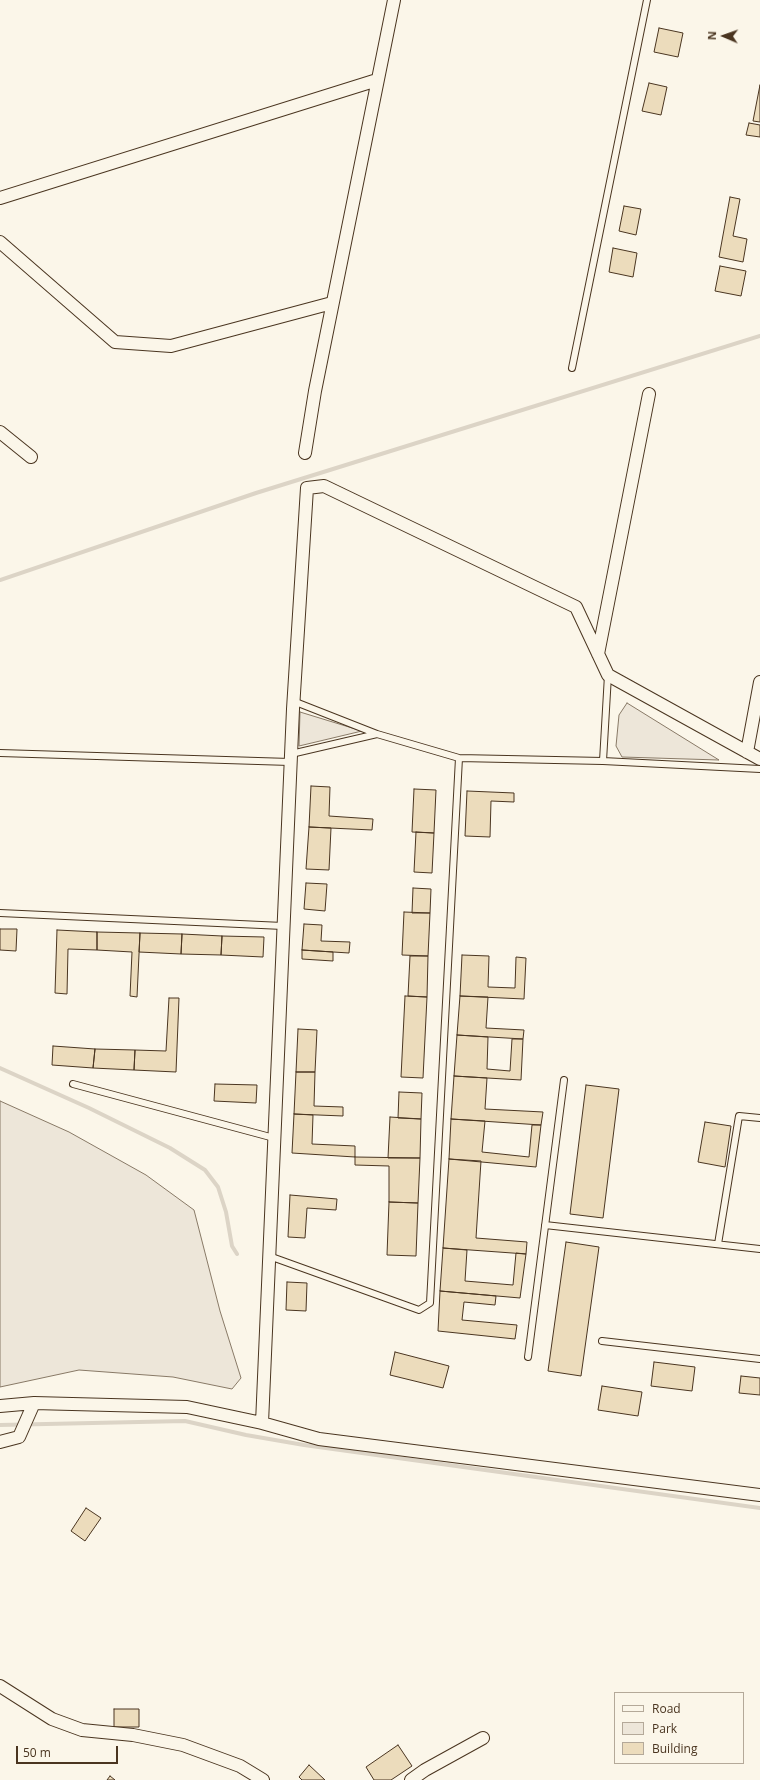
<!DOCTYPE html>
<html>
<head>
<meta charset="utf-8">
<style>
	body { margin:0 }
	#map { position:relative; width:760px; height:1780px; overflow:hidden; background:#fbf6e9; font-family:"Open Sans",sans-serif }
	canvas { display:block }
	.legend { position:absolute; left:614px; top:1692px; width:130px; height:72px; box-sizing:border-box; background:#fbf6e9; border:1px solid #b4a999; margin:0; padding:5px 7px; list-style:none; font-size:12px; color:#4a3520 }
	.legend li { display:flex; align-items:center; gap:8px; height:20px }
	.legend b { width:20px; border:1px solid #b4a999 }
	.north { position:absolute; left:704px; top:16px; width:40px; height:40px; -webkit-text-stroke:3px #fbf6e9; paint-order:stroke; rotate:272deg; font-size:11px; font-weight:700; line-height:16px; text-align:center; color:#4a3520 }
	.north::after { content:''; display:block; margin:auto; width:14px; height:18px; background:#4a3520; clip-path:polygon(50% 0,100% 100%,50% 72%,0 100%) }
	.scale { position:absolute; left:16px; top:1746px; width:102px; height:18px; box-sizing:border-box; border:2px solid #4a3520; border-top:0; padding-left:5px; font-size:12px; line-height:14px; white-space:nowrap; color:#4a3520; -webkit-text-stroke:3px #fbf6e9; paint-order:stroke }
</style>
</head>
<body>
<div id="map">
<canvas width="760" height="1780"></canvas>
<ul class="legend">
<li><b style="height:5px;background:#fbf6e9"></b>Road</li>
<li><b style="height:11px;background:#ede6d9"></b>Park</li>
<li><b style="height:11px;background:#ecdcbc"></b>Building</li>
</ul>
<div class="north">N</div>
<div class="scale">50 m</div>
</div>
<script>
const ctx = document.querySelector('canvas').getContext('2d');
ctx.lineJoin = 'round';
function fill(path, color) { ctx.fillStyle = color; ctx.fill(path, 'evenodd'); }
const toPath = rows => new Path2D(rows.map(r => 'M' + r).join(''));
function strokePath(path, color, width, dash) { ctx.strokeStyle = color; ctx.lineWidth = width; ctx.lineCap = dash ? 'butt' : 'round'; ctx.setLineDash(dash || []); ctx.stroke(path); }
const green = toPath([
	[627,703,719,760,622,757,616,746,619,715,627,703],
	[300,712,362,731,299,746,300,712],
	[0,1101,69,1132,146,1175,194,1210,220,1311,241,1378,232,1389,173,1377,79,1370,0,1387,0,1101]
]);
fill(green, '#ede6d9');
strokePath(green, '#887966', 1);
strokePath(toPath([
	[0,580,256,493,760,336],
	[0,1068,89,1108,170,1148,205,1170,218,1187,226,1212,232,1246,237,1254],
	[0,1425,185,1421,246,1435,304,1445,760,1508]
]), '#dcd4c6', 4);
const building = toPath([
	[659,28,683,33,678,57,654,52,659,28],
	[649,83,667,87,661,115,642,111,649,83],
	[760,85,760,122,753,121,760,85],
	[749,123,760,125,760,137,746,135,749,123],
	[730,197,740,199,733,236,747,239,743,262,719,257,730,197],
	[624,206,641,209,636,235,619,231,624,206],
	[613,248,637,253,633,277,609,272,613,248],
	[720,266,746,271,741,296,715,291,720,266],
	[311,786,330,787,329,816,373,819,372,830,309,827,311,786],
	[414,789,436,790,434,833,412,832,414,789],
	[467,791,514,793,514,802,491,801,490,837,465,836,467,791],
	[309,827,331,828,329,870,306,869,309,827],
	[416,832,434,833,432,873,414,872,416,832],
	[306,883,327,884,325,911,304,909,306,883],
	[413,888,431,889,430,913,412,913,413,888],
	[404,912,430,913,428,956,402,955,404,912],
	[304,924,322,925,321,941,350,942,349,953,302,950,304,924],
	[0,929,17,929,16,951,0,950,0,929],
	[57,930,97,932,97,950,68,949,67,994,55,993,57,930],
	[97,932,140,933,137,997,130,996,132,952,97,950,97,932],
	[140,933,182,934,181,954,139,952,140,933],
	[182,934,222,936,221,955,181,954,182,934],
	[222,936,264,937,263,957,221,955,222,936],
	[302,950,333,952,333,961,302,959,302,950],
	[462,955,489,956,488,987,515,988,516,957,526,958,524,999,460,996,462,955],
	[410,956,428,956,427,997,408,996,410,956],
	[405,996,427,997,423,1078,401,1077,405,996],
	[460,996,488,997,486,1028,524,1030,523,1039,457,1035,460,996],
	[169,998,179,998,176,1072,134,1070,135,1050,166,1051,169,998],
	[298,1029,317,1030,315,1072,296,1072,298,1029],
	[457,1035,488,1037,487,1069,510,1071,512,1039,523,1039,521,1080,454,1076,457,1035],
	[53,1046,95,1049,93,1068,52,1065,53,1046],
	[95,1049,135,1050,134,1070,93,1068,95,1049],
	[296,1072,315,1072,314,1106,343,1107,343,1116,294,1114,296,1072],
	[454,1076,487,1078,485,1109,543,1112,541,1125,451,1119,454,1076],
	[215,1084,257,1085,256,1103,214,1101,215,1084],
	[586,1085,619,1089,603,1218,570,1214,586,1085],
	[399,1092,422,1093,421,1119,398,1118,399,1092],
	[294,1114,313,1115,312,1144,355,1146,355,1157,292,1153,294,1114],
	[390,1117,421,1119,420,1158,388,1158,390,1117],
	[451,1119,485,1121,482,1152,529,1157,532,1125,541,1125,536,1167,449,1159,451,1119],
	[705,1122,731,1126,725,1167,698,1162,705,1122],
	[355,1157,420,1158,418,1203,389,1202,389,1166,355,1165,355,1157],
	[449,1159,481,1161,476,1238,527,1242,526,1254,443,1248,449,1159],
	[290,1195,337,1199,336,1210,307,1208,305,1238,288,1237,290,1195],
	[389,1202,418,1203,416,1256,387,1255,389,1202],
	[566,1242,599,1247,581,1376,548,1371,566,1242],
	[443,1248,467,1250,465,1281,513,1285,516,1253,526,1254,520,1298,440,1291,443,1248],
	[287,1282,307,1283,306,1311,286,1310,287,1282],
	[440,1291,496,1296,495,1305,464,1302,462,1320,517,1325,515,1339,438,1331,440,1291],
	[395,1352,449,1366,443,1388,390,1375,395,1352],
	[654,1362,695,1367,692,1391,651,1386,654,1362],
	[741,1376,760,1378,760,1395,739,1393,741,1376],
	[602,1386,642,1392,638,1416,598,1410,602,1386],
	[86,1508,101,1518,85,1541,71,1531,86,1508],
	[114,1709,139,1709,139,1727,114,1727,114,1709],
	[398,1745,412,1766,391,1780,374,1780,366,1767,398,1745],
	[309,1765,325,1780,302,1780,299,1777,309,1765],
	[110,1776,115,1780,107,1780,110,1776]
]);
fill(building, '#ecdcbc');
strokePath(building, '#4a3520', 1);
const lane = toPath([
	[572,368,647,0],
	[293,701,377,734],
	[0,753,290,762],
	[291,754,377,734,459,758,603,761,608,675],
	[603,761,760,769],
	[0,913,283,926],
	[73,1084,274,1138],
	[545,1225,760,1249],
	[718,1244,739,1116,760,1118],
	[269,1256,419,1310,430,1303,459,758],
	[602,1341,760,1359],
	[528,1357,564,1080]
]);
const street = toPath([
	[0,198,377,80],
	[0,242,115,342,171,346,332,303],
	[0,432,31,457],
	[305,453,315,391,394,0],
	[598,654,649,394],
	[747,752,760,682],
	[0,1406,34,1403,187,1407,262,1423,319,1439,760,1495],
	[262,1423,293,709,307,488,324,486,576,607,608,675,760,759],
	[0,1442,19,1437,34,1403],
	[0,1686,52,1719,82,1730,133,1735,183,1745,240,1766,263,1780],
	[411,1780,425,1770,483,1738]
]);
strokePath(lane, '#4a3520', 8);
strokePath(street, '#4a3520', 14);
strokePath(lane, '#fbf6e9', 6);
strokePath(street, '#fbf6e9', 12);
</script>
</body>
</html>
